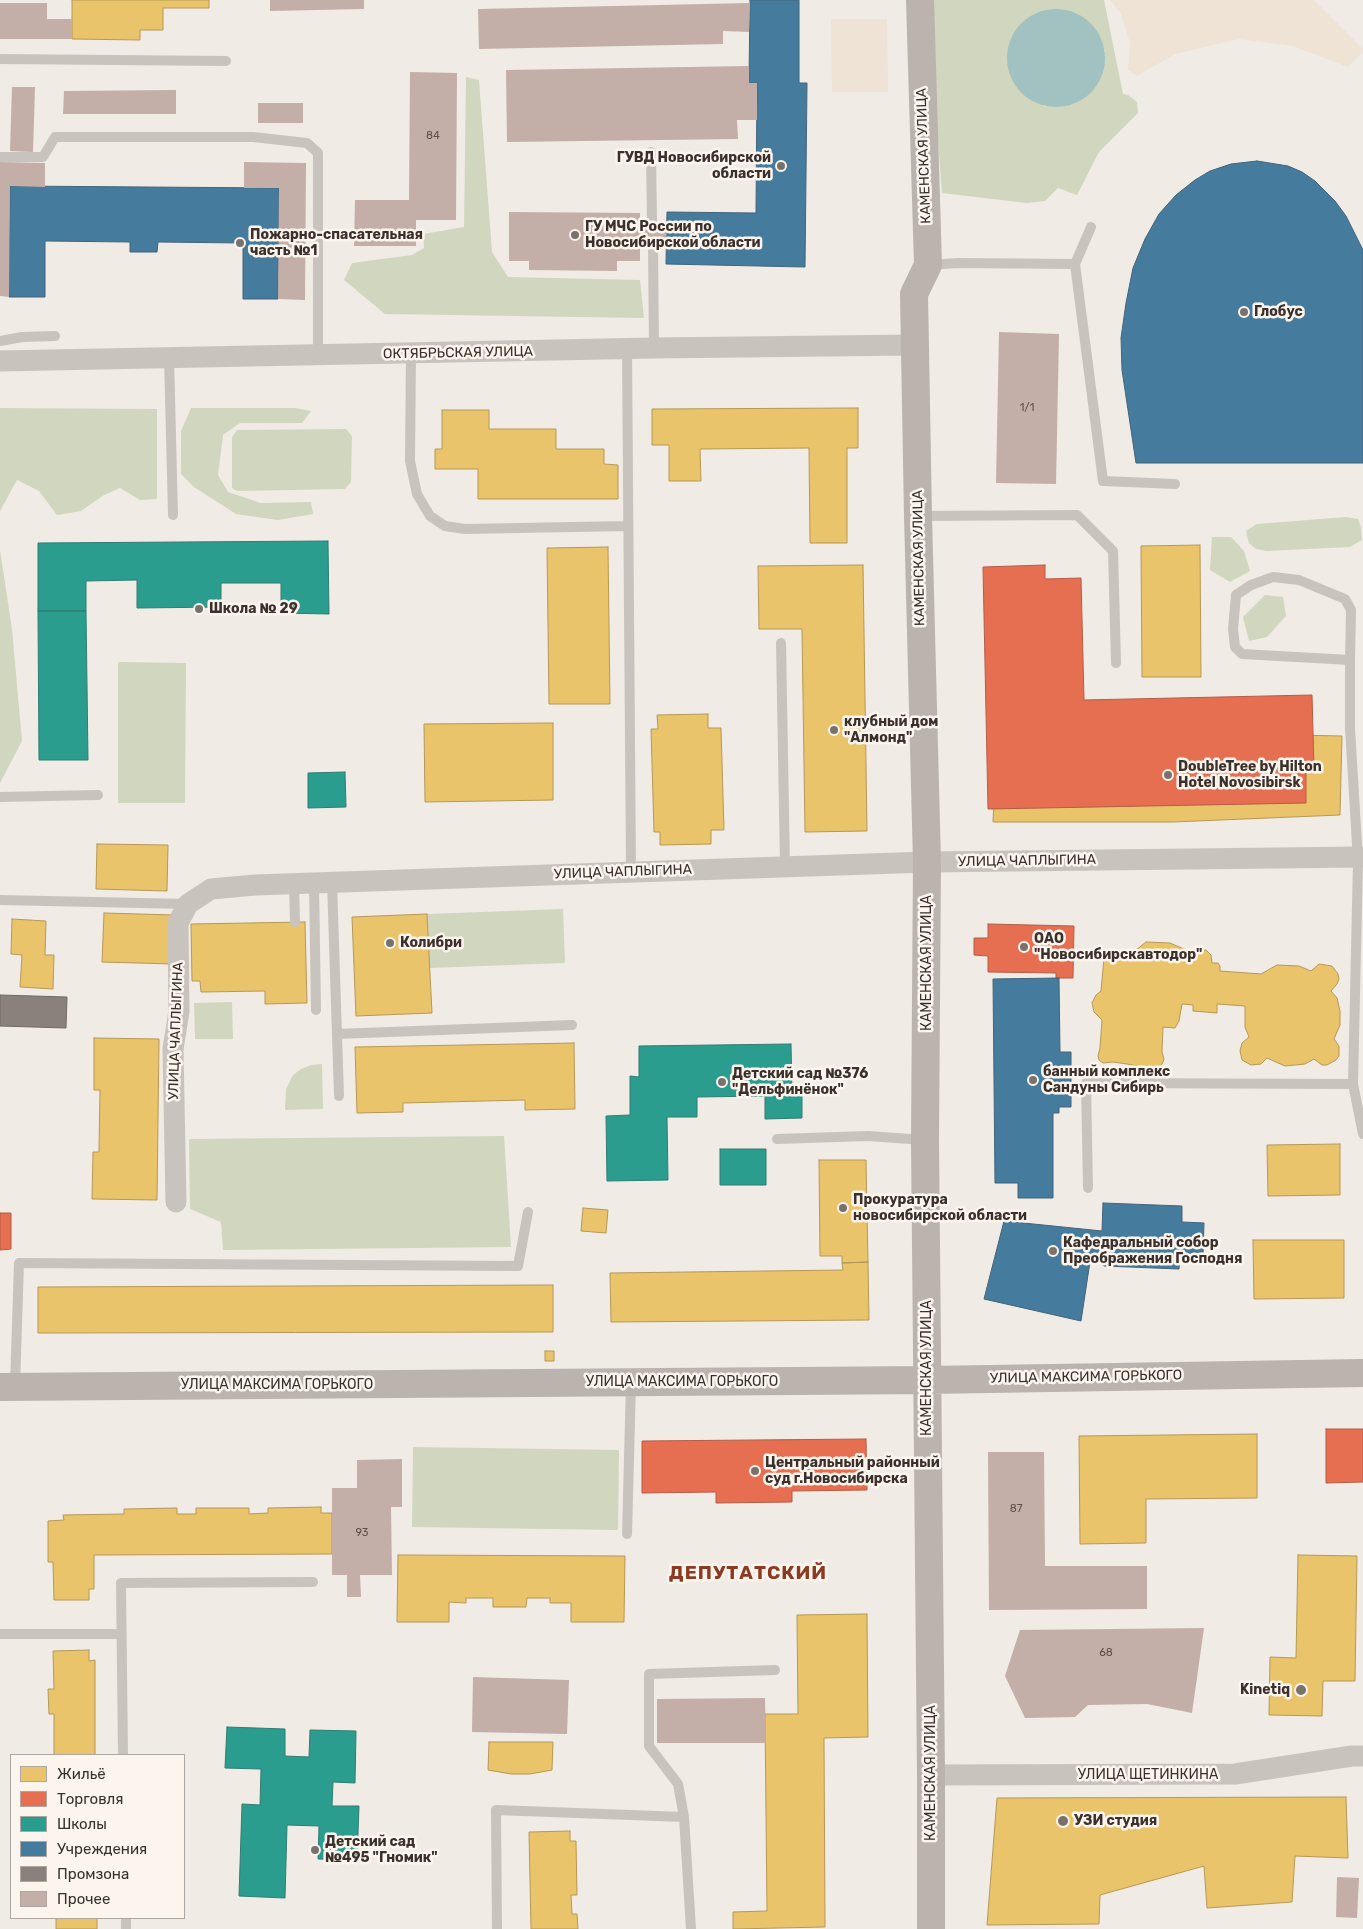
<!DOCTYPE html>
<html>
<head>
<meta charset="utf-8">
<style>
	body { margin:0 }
	#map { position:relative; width:1363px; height:1929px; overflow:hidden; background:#f0ebe5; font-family:Rubik,sans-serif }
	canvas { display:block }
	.legend { position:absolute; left:10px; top:1754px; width:175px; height:165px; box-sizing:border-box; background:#fbf5ee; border:1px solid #aea6a0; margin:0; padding:6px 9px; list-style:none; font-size:15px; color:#3b302b }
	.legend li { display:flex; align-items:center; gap:10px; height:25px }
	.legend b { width:25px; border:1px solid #aea6a0 }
</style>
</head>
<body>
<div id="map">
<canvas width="1363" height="1929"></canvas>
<ul class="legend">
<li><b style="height:14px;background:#e9c46a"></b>Жильё</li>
<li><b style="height:14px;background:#e76f51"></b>Торговля</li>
<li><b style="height:14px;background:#2a9d8f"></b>Школы</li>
<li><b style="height:14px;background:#457b9d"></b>Учреждения</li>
<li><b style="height:14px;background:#8a817c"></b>Промзона</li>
<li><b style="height:14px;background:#c3afa7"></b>Прочее</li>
</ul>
</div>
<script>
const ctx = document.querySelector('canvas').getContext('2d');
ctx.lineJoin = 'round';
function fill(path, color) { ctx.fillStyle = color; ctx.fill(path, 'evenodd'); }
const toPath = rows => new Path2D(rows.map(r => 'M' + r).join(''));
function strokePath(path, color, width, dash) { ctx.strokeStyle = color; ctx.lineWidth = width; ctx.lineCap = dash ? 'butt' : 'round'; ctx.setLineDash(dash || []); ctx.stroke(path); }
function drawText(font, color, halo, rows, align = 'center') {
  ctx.font = font + ' Rubik,sans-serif'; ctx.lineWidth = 5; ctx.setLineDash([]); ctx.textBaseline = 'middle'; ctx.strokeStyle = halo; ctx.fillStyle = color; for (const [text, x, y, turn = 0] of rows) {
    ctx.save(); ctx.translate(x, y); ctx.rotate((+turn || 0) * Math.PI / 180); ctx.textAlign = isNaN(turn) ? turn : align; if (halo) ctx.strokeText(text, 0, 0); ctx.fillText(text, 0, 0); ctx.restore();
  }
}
fill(toPath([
	[927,0,1104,0,1123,94,1128,95,1137,102,1138,113,1099,152,1077,195,1058,188,1045,201,1027,203,942,193],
	[1089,22,1099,35,1105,51,1074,104,1059,107,1043,106],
	[466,77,479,80,492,252,508,277,640,280,644,318,385,314,344,280,352,263,412,255,424,248,423,234,464,227],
	[0,408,157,409,157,499,140,500,120,488,104,495,81,511,57,515,39,491,17,480,0,511],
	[191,408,295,408,311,411,302,423,240,423,223,435,218,475,228,492,261,503,311,502,313,514,278,520,236,514,194,487,181,474,181,431],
	[346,429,352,436,351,482,345,489,237,491,232,488,232,437,237,430],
	[1346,517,1358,519,1361,527,1362,540,1350,547,1266,551,1256,549,1249,543,1246,531,1257,524],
	[1212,537,1231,537,1244,551,1250,571,1230,582,1210,570],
	[0,550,12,629,22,741,0,783],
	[1265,595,1283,597,1286,616,1267,637,1249,641,1243,617],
	[118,662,186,663,185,803,118,803],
	[563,909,565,963,429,968,427,914],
	[232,1002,233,1039,195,1039,194,1003],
	[322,1064,323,1109,285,1110,286,1089,293,1075,301,1069,311,1065],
	[504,1136,511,1247,223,1250,221,1222,190,1209,189,1139],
	[413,1447,619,1450,618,1530,412,1527]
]), '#d1d6bf');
fill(toPath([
	[1110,0,1314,0,1363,49,1363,52,1348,67,1293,46,1239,39,1175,54,1137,76,1128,70,1130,43,1121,14],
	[831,19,887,19,888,92,832,92]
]), '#eee3d5');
fill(toPath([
	'1007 58a49 49 0 1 1 98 0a49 49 0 1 1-98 0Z'
]), '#a1c2c1');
const homes = toPath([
	[72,0,209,0,209,8,163,8,163,30,140,30,140,40,72,39,72,0],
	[858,408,858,448,847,448,847,543,810,543,809,448,700,449,701,481,669,481,669,445,652,445,652,409,858,408],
	[442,410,489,410,489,429,556,429,556,449,604,449,604,464,618,465,618,499,478,499,478,469,435,469,435,449,442,449,442,410],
	[1200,545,1201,677,1142,677,1141,546,1200,545],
	[608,547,610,704,549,704,547,548,608,547],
	[863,565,867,831,805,832,802,629,759,629,758,566,863,565],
	[708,714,708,728,721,728,724,830,711,830,711,844,660,845,660,832,654,832,651,729,658,729,657,715,708,714],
	[553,723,553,800,425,802,424,724,553,723],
	[997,729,1342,736,1340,815,1173,822,993,822,997,729],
	[97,844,168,845,167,891,96,889,97,844],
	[104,913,175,915,173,964,102,962,104,913],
	[427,914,432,1013,356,1016,352,917,427,914],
	[12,919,46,921,45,955,54,955,53,989,20,987,22,955,11,954,12,919],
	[305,922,307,1003,265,1004,265,991,201,992,200,981,192,981,191,924,305,922],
	[1146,942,1170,943,1193,953,1195,950,1206,950,1211,955,1212,963,1218,963,1220,966,1220,971,1261,974,1277,965,1299,966,1311,971,1319,964,1332,966,1338,974,1339,979,1337,984,1331,991,1337,998,1340,1011,1340,1025,1334,1039,1339,1046,1339,1056,1336,1060,1327,1065,1322,1065,1314,1059,1305,1064,1285,1066,1267,1058,1261,1064,1251,1065,1242,1060,1240,1051,1242,1043,1249,1037,1245,1027,1245,1006,1217,1004,1217,1013,1193,1011,1193,1005,1182,1004,1179,1021,1175,1028,1163,1027,1162,1052,1164,1059,1162,1064,1156,1072,1146,1073,1141,1071,1137,1066,1127,1064,1113,1062,1103,1063,1099,1060,1098,1056,1100,1048,1102,1020,1094,1012,1092,1003,1096,995,1101,991,1104,958,1109,952,1116,951,1123,954,1125,959,1146,942],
	[94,1038,159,1039,157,1200,92,1199,93,1152,99,1152,100,1090,94,1090,94,1038],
	[574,1043,575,1109,525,1110,525,1100,403,1103,403,1112,357,1113,355,1047,574,1043],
	[1340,1144,1340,1195,1268,1196,1267,1145,1340,1144],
	[819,1160,866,1160,868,1262,842,1263,842,1256,820,1256,819,1160],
	[583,1208,608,1210,606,1233,581,1231,583,1208],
	[1253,1240,1344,1240,1344,1298,1254,1299,1253,1240],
	[868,1262,869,1320,611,1322,610,1273,843,1270,842,1263,868,1262],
	[553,1285,553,1332,38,1333,38,1287,553,1285],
	[545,1351,554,1351,554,1361,545,1361,545,1351],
	[1257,1434,1257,1498,1146,1499,1146,1543,1080,1544,1079,1436,1257,1434],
	[321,1507,321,1513,332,1513,332,1554,94,1555,94,1589,89,1589,89,1600,54,1600,53,1562,48,1562,48,1521,64,1520,63,1515,124,1514,124,1509,177,1508,177,1514,196,1514,196,1508,249,1508,249,1514,268,1513,268,1508,321,1507],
	[398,1555,625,1556,624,1622,571,1622,571,1603,550,1603,550,1598,527,1598,526,1607,493,1607,493,1598,466,1598,466,1603,449,1602,449,1622,397,1622,398,1555],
	[1298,1555,1357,1556,1355,1681,1323,1681,1322,1716,1269,1715,1270,1657,1296,1658,1298,1555],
	[867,1614,868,1737,824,1738,825,1927,733,1929,733,1912,767,1911,765,1714,798,1714,797,1615,867,1614],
	[89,1650,89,1661,95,1660,95,1755,54,1755,54,1714,49,1714,48,1689,54,1689,53,1651,89,1650],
	[489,1742,553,1742,552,1770,530,1774,511,1774,488,1770,489,1742],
	[1346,1797,1348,1858,1295,1856,1292,1902,1207,1908,1204,1866,1100,1895,1099,1924,987,1925,997,1798,1346,1797],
	[570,1831,570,1841,576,1841,577,1895,571,1895,572,1914,577,1914,578,1929,531,1929,529,1832,570,1831],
	[56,1918,97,1918,97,1929,56,1929,56,1918]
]);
fill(homes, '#e9c46a');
strokePath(homes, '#b59857', 1);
const shops = toPath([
	[1045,565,1045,579,1081,578,1084,700,1312,695,1314,769,1306,769,1306,803,988,809,983,567,1045,565],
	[988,924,1074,926,1073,978,1056,978,1056,973,988,972,988,956,974,955,974,938,988,938,988,924],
	[0,1213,11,1213,11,1249,0,1250,0,1213],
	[1326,1429,1363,1429,1363,1482,1326,1483,1326,1429],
	[866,1439,867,1490,792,1491,792,1502,716,1503,716,1492,642,1493,642,1441,866,1439]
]);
fill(shops, '#e76f51');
strokePath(shops, '#b35c46', 1);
const schools = toPath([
	[328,541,329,614,281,613,281,583,221,583,221,607,137,608,137,580,86,581,86,611,38,611,38,543,328,541],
	[38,611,86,611,88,760,39,760,38,611],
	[345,772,346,807,308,808,308,773,345,772],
	[791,1044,792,1093,802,1093,802,1118,765,1119,765,1096,697,1097,697,1117,667,1117,668,1180,607,1181,606,1116,630,1115,630,1076,639,1077,639,1046,791,1044],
	[720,1149,766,1149,766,1185,720,1185,720,1149],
	[227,1727,285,1729,285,1756,309,1757,310,1730,356,1731,355,1783,333,1782,332,1806,359,1806,357,1860,318,1859,319,1826,287,1825,285,1898,239,1896,242,1804,260,1805,261,1769,225,1768,227,1727]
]);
fill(schools, '#2a9d8f');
strokePath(schools, '#2f7c71', 1);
const public = toPath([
	[750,0,799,0,799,83,807,83,805,267,666,264,667,212,756,213,757,83,749,83,750,0],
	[1257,161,1288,166,1302,172,1315,181,1335,201,1346,216,1363,250,1363,463,1136,463,1122,370,1121,338,1126,303,1133,268,1145,239,1159,214,1176,195,1195,180,1210,171,1231,164,1257,161],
	[10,186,279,188,278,299,243,299,243,243,158,242,157,252,130,252,130,242,45,241,45,297,9,297,10,186],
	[1059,978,1060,1052,1071,1052,1071,1107,1059,1107,1059,1113,1053,1113,1053,1198,1018,1198,1018,1183,995,1183,993,979,1059,978],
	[1103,1203,1182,1206,1182,1222,1204,1223,1203,1255,1180,1254,1179,1269,1104,1266,1091,1255,1081,1321,984,1299,1004,1221,1102,1231,1103,1203]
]);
fill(public, '#457b9d');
strokePath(public, '#42647b', 1);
const industry = toPath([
	[0,995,67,997,66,1028,0,1026,0,995]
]);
fill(industry, '#8a817c');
strokePath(industry, '#726964', 1);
fill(toPath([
	[270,0,364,0,364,9,270,11],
	[0,3,47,3,47,19,72,19,72,39,0,39],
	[750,3,749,32,723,31,723,44,479,49,478,9],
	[749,66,749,83,757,83,757,120,737,120,738,139,507,142,506,70],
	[410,72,457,73,456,220,416,220,416,246,354,246,355,200,409,200],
	[12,87,35,87,33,152,10,151],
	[176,90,176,114,63,114,64,91],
	[258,103,303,103,303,123,258,123],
	[0,162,45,163,45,187,10,186,9,297,0,296],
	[244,162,306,163,305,300,278,299,279,188,244,188],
	[509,212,640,213,640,223,667,223,666,248,640,248,640,261,617,261,617,271,529,270,529,261,509,261],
	[999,332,1059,334,1056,484,996,483],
	[988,1452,1044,1452,1045,1566,1147,1566,1147,1609,989,1610],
	[402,1459,402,1507,391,1507,392,1575,360,1575,361,1597,347,1597,347,1575,332,1575,332,1488,357,1488,357,1460],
	[1204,1628,1192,1713,1147,1704,1088,1705,1075,1717,1025,1718,1005,1676,1020,1630],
	[473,1677,569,1680,567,1734,472,1732],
	[765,1698,766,1743,657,1743,657,1699],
	[1337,1877,1359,1878,1357,1918,1336,1917]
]), '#c3afa7');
strokePath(toPath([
	[0,59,226,61],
	[651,152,652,223],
	[0,157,43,157,55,137,253,137,307,143,318,153,318,356],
	[1091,227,1075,264,1103,481,1175,484],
	[653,248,654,348],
	[929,265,958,263,1075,264],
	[0,341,22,337,55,336],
	[627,348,631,872],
	[411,354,410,461,417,494,430,516,445,526,465,529,628,526],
	[169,357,173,515],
	[919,516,1077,515,1113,551,1116,663],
	[781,643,785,867],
	[0,797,98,795],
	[332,882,339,1096],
	[294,883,295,922],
	[314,883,316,1010],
	[0,900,188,904],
	[337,1034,572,1025],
	[1353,1084,1363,1134],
	[777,1139,868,1136,924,1140],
	[1088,1188,1086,1083,1353,1084,1358,861,1350,728,1350,660,1351,610,1345,599,1299,580,1273,577,1251,585,1236,595,1233,629,1235,647,1242,654,1350,660],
	[15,1386,19,1263,518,1266,528,1212],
	[627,1534,631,1383],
	[0,1634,121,1634],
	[123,1755,121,1583,313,1582],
	[126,1918,126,1929],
	[497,1929,496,1810,684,1817],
	[691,1929,684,1817,678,1784,649,1746,649,1674,775,1670]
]), '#c9c3be', 10);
strokePath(toPath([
	[0,361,654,348,915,345],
	[176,1202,173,1049,179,1011,178,923,188,904,211,889,255,885,927,862,1363,857],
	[931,1775,1235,1774,1352,1756,1363,1756]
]), '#c9c3be', 21);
strokePath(toPath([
	[920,0,928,265,914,294,918,516,927,862,925,1140,931,1775,931,1929],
	[0,1387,927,1380,1363,1373]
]), '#bab3ae', 28);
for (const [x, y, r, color] of [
	[781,166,5,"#7a716c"],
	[575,235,5,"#7a716c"],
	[240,243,5,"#7a716c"],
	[1244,312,5,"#7a716c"],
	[199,609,5,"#7a716c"],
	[834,730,5,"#7a716c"],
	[1168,775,5,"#7a716c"],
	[390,943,5,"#7a716c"],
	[1024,947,5,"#7a716c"],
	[1033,1080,5,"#7a716c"],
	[722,1082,5,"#7a716c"],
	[843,1208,5,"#7a716c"],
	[1053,1251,5,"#7a716c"],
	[755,1471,5,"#7a716c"],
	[1301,1690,6,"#7a716c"],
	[1063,1821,6,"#7a716c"],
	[315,1850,5,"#7a716c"]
]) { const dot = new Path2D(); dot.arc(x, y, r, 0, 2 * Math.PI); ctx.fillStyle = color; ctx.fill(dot); strokePath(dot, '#fbf5ee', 2); }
drawText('11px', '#5d504a', null, [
	["84",433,136],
	["1/1",1027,408],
	["87",1016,1509],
	["93",362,1533],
	["68",1106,1653]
]);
drawText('14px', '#3b302b', '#fbf5ee', [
	["КАМЕНСКАЯ УЛИЦА",924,156,-92],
	["ОКТЯБРЬСКАЯ УЛИЦА",458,353,-1],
	["КАМЕНСКАЯ УЛИЦА",919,558,-91],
	["УЛИЦА ЧАПЛЫГИНА",1027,861,-1],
	["УЛИЦА ЧАПЛЫГИНА",623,872,-2],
	["КАМЕНСКАЯ УЛИЦА",927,963,-90],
	["УЛИЦА ЧАПЛЫГИНА",176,1031,-88],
	["КАМЕНСКАЯ УЛИЦА",927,1368,-90],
	["УЛИЦА МАКСИМА ГОРЬКОГО",1086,1377,-1],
	["УЛИЦА МАКСИМА ГОРЬКОГО",682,1382],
	["УЛИЦА МАКСИМА ГОРЬКОГО",277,1385],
	["КАМЕНСКАЯ УЛИЦА",931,1773,-90],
	["УЛИЦА ЩЕТИНКИНА",1148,1775]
]);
drawText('bold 14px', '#3b302b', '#fbf5ee', [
	["ГУВД Новосибирской",771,158,"right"],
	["области",771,174,"right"],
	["ГУ МЧС России по",585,227],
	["Новосибирской области",585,243],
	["Пожарно-спасательная",250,235],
	["часть №1",250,251],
	["Глобус",1254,312],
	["Школа № 29",209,609],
	["клубный дом",844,722],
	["\"Алмонд\"",844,738],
	["DoubleTree by Hilton",1178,767],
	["Hotel Novosibirsk",1178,783],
	["ОАО",1034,939],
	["\"Новосибирскавтодор\"",1034,955],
	["Колибри",400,943],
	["банный комплекс",1043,1072],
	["Сандуны Сибирь",1043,1088],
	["Детский сад №376",732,1074],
	["\"Дельфинёнок\"",732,1090],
	["Прокуратура",853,1200],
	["новосибирской области",853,1216],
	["Кафедральный собор",1063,1243],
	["Преображения Господня",1063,1259],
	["Центральный районный",765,1463],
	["суд г.Новосибирска",765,1479],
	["Kinetiq",1290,1690,"right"],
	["УЗИ студия",1074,1821],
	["Детский сад",325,1842],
	["№495 \"Гномик\"",325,1858]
], 'left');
ctx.letterSpacing = '1px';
drawText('bold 19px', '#8c3b22', '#fbf5ee', [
	["ДЕПУТАТСКИЙ",748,1574]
]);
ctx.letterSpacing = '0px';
</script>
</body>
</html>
